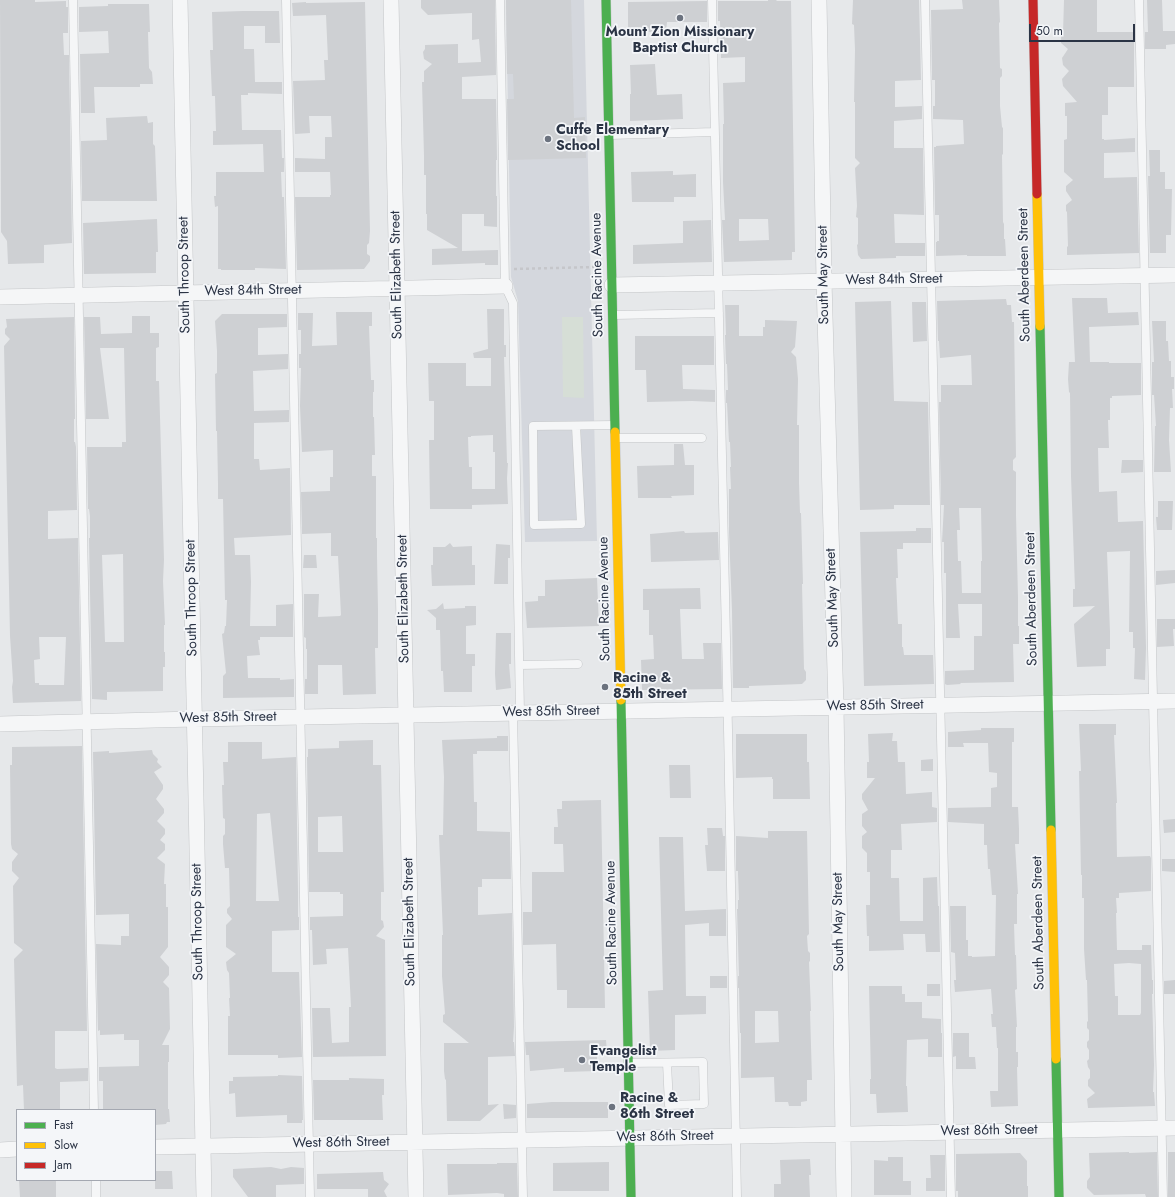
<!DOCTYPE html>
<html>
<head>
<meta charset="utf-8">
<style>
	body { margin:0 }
	#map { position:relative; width:1175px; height:1197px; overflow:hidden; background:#e6e8ea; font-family:Jost,sans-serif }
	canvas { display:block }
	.legend { position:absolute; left:16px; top:1109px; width:140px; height:72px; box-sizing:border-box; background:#f4f6f9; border:1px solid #a4a8b1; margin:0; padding:5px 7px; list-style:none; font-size:12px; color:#2b3445 }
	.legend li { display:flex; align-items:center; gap:8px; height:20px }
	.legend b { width:20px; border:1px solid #a4a8b1 }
	.scale { position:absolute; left:1029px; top:24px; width:106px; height:18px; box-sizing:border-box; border:2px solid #2b3445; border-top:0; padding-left:5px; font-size:12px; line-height:14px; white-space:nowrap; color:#2b3445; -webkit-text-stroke:3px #f4f6f9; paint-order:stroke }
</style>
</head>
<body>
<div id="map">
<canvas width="1175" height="1197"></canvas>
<ul class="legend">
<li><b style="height:5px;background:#4caf50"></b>Fast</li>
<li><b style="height:5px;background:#ffc107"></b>Slow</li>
<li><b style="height:5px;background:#c62828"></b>Jam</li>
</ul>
<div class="scale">50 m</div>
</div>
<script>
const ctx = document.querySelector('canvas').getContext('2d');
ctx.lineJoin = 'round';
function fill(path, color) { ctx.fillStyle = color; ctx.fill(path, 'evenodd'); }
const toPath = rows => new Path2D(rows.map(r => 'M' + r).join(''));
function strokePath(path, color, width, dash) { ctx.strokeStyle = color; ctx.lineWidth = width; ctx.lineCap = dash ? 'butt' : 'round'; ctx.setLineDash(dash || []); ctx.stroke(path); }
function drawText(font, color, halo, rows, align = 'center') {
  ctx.font = font + ' Jost,sans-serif'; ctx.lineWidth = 3.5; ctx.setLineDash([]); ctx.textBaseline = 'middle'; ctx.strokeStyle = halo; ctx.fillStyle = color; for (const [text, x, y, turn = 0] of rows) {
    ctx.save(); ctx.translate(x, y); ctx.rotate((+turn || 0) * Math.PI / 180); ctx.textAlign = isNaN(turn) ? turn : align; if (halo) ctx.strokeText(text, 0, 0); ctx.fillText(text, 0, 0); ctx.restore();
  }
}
fill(toPath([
	[506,0,584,0,597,541,525,542,518,301,511,277]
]), '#d4d7dd');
fill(toPath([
	[562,317,583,317,584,398,563,397]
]), '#d6ded6');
fill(toPath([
	[0,0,35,0,35,2,66,1,66,7,68,7,68,33,63,33,64,55,69,55,72,243,44,245,44,263,8,264,7,241,1,232],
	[421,0,495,0,496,75,462,77,462,99,496,99,497,160,496,160,496,196,497,196,497,227,484,226,484,214,462,214,462,251,498,250,498,265,485,265,485,263,432,265,432,249,458,248,427,230,427,214,426,214,426,175,424,175,424,156,422,82,424,82,424,71,432,64,424,59,423,52,425,49,425,45,458,44,458,63,481,62,479,39,472,40,472,13,428,15,421,8],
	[506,0,571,0,574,118,585,117,586,158,508,160,507,99,514,99,513,74,507,74],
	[768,0,776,0,777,1,791,1,795,252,792,252,792,260,724,262,722,220,725,220,723,182,723,124,724,124,723,83,745,82,745,57,721,58,720,21,718,21,718,1,768,1],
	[739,219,768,219,769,240,739,241],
	[853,0,919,0,921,80,895,81,895,107,922,106,922,119,894,121,894,148,923,148,924,215,894,214,895,243,925,243,925,256,896,256,896,258,861,259,858,255,857,245,858,244,858,218,856,217,857,206,855,168,860,163,855,158,855,102,854,102,855,50,854,25,852,24],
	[962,0,999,0,1000,22,999,23,1000,68,1002,69,1002,76,1000,78,1000,106,1002,127,1003,128,1003,154,1002,155,1003,222,1004,224,1004,239,1005,239,1006,256,967,256,967,255,936,256,936,242,937,242,937,241,939,241,939,215,935,215,934,147,936,147,936,146,964,144,963,120,933,119,933,106,935,106,935,80,932,80,931,10,963,9],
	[1064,0,1097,0,1097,32,1134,32,1134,87,1108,87,1108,115,1102,115,1102,139,1104,139,1104,140,1135,138,1135,152,1104,153,1104,178,1137,177,1139,253,1067,255,1067,247,1068,246,1067,212,1066,211,1066,205,1072,200,1066,191,1066,186,1073,180,1064,172,1064,140,1067,139,1067,116,1065,116,1065,103,1077,102,1063,86,1062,79,1069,71,1063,65,1062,58,1068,49,1061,43,1061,37,1063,34],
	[1147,0,1162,0,1163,31,1175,31,1175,44,1166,45,1166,49,1145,49,1145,32,1148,32],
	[707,1,707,22,667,22,666,32,628,32,628,2],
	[306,2,306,3,365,2,370,231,369,243,367,245,367,254,370,256,370,261,364,269,297,270,295,197,330,197,330,195,331,195,330,172,295,172,295,158,325,159,325,137,332,137,331,116,309,116,310,133,295,134,293,81,325,80,324,60,328,60,326,15,293,16,292,3],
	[108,4,149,4,150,32,148,32,149,68,152,72,153,84,140,84,140,87,94,87,95,113,81,113,80,54,109,53,108,31,79,32,79,7,108,6],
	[243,11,279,11,280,43,265,43,265,26,244,26,244,49,254,49,255,82,282,82,282,94,248,93,248,95,241,95,242,130,281,130,282,158,284,158,284,172,281,172,282,197,284,197,286,269,255,268,255,270,221,270,221,269,218,269,218,206,215,207,214,196,216,196,216,172,264,172,263,144,213,145,213,131,216,131,215,96,212,96,210,50,213,50,212,12],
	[655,64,657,95,682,94,683,119,630,121,630,94,631,94,630,65],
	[147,116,148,123,153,122,153,144,155,146,157,201,82,201,81,141,107,140,106,118],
	[1149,150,1160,150,1160,172,1165,172,1165,189,1172,189,1171,235,1166,235,1166,253,1150,253,1148,176,1150,176],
	[673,171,673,175,696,174,696,197,674,197,674,202,632,202,631,172],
	[157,219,158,252,156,252,156,273,84,274,83,223],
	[711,220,712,262,633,264,633,245,683,243,683,221],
	[1072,298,1107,298,1108,313,1138,312,1139,325,1089,327,1090,362,1109,362,1109,363,1141,363,1141,395,1112,396,1112,398,1110,398,1110,420,1108,420,1109,448,1098,448,1099,492,1117,491,1118,522,1143,521,1146,648,1145,680,1134,679,1135,648,1133,648,1133,632,1129,632,1130,551,1107,552,1110,632,1110,649,1106,649,1106,666,1077,667,1074,624,1095,606,1073,607,1073,589,1075,589,1071,476,1070,393,1069,392,1068,379,1069,362,1075,362],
	[1006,299,1007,305,1011,305,1012,322,1014,322,1016,457,1013,460,1013,470,1016,472,1016,515,1018,598,1018,626,1019,626,1019,644,1013,644,1014,682,960,683,961,684,947,685,945,684,945,671,974,670,974,636,982,636,982,604,958,604,960,638,946,638,946,573,944,573,944,542,942,542,944,505,941,505,939,402,941,402,941,385,972,385,971,355,940,358,939,341,938,341,937,301],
	[959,508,981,508,982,561,981,561,981,593,962,593,961,561,958,561,957,530,960,530],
	[891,301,894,401,928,402,930,505,894,505,894,509,860,510,855,302],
	[912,302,926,302,927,341,913,342],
	[725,305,739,305,739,336,763,336,763,327,765,327,765,320,797,321,795,347,791,352,796,357,798,379,797,425,799,425,799,483,800,513,801,513,803,584,802,584,804,669,806,672,806,680,802,684,749,686,749,688,733,688,732,611,729,532,729,489,731,489,730,467,731,467,730,442,729,442,727,403,726,403,726,390,728,390,727,364,726,364,725,335,726,335],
	[487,309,504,309,504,345,506,345,506,357,504,357,507,463,508,463,507,478,508,504,472,505,472,509,430,509,429,440,434,440,434,401,429,401,428,363,466,363,466,386,491,386,491,358,474,358,473,353,488,349],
	[493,435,493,452,495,452,495,489,472,489,472,467,469,467,468,437,471,437,471,436],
	[336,312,372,312,372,326,369,326,371,380,374,380,374,392,373,392,373,417,374,417,375,455,372,455,372,476,376,476,376,538,377,538,377,556,378,609,378,648,375,648,376,694,343,695,342,665,318,665,318,694,305,694,305,679,307,679,307,649,306,649,306,638,304,637,304,594,319,594,318,617,340,616,341,615,338,556,331,556,331,533,302,534,301,492,330,491,330,477,333,477,333,450,302,452,300,406,301,368,299,368,299,354,301,354,301,330,298,330,298,313,313,313,312,346,337,345],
	[222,314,287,314,287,327,258,328,258,355,288,354,288,369,253,371,254,411,289,410,289,422,254,423,254,459,259,459,260,470,290,468,291,535,234,538,235,555,250,555,251,582,250,626,276,626,276,605,293,604,293,637,260,637,260,640,258,640,260,655,247,656,248,678,280,678,280,680,294,679,294,697,223,698,223,676,226,673,222,634,224,633,225,626,226,626,227,600,225,600,223,499,218,499,218,484,217,431,216,431,215,374,217,373,217,351,215,321],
	[132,316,150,316,150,333,159,333,159,347,156,348,156,381,159,381,164,560,163,581,165,625,164,625,164,652,165,652,165,667,163,667,163,691,107,692,107,700,92,699,89,538,90,538,90,516,89,509,88,509,87,447,122,447,122,442,126,442,124,348,100,348,109,419,86,419,84,317,100,317,101,334,132,333],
	[123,554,124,642,105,642,102,555],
	[74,317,75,419,74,419,74,442,75,442,76,447,77,510,48,511,48,539,78,538,81,701,13,703,12,687,13,681,10,636,4,346,10,339,5,334,5,329,7,327,6,319],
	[39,637,66,637,64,685,39,685,39,683,35,683,34,660,40,659],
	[1152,321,1166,321,1166,341,1168,341,1169,361,1171,361,1171,377,1174,377,1174,389,1172,389,1173,408,1170,408,1169,440,1171,472,1154,472,1155,426,1156,426,1154,395,1152,395,1152,362,1154,362],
	[635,336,714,336,714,365,682,365,683,389,715,390,715,402,692,401,647,402,646,370,635,370],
	[674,444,683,444,685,465,694,465,694,495,671,496,672,498,638,498,637,466,674,465],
	[1122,460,1143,460,1143,472,1121,473],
	[1158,501,1173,501,1172,530,1157,530,1156,517,1158,517],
	[916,528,931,528,931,543,903,543,903,549,897,549,898,578,896,578,898,624,902,624,902,647,903,647,904,655,933,655,934,684,864,686,860,532,916,531],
	[684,531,685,533,718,532,719,560,651,562,650,534],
	[450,543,453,547,472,546,472,565,475,565,475,585,432,586,431,565,433,565,433,547,445,547],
	[496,544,510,545,510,558,508,558,508,584,494,584],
	[304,555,316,555,317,568,303,568],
	[1175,570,1175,583,1156,585,1156,571],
	[597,578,599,626,527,628,525,602,538,601,538,596,545,596,545,580],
	[700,588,701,609,680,609,682,659,704,659,703,643,721,643,722,689,642,690,641,660,654,659,653,635,649,635,649,610,643,610,643,589],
	[443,603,444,609,465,608,465,606,476,606,476,625,466,626,466,654,475,654,475,666,472,666,472,692,444,692,443,671,441,671,440,630,436,630,436,618,427,610,436,609],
	[1157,619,1175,619,1175,629,1173,629,1174,646,1157,647],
	[496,633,511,633,511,664,509,664,511,688,496,690,495,674],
	[1079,724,1116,724,1116,735,1114,735,1117,803,1116,803,1117,857,1150,856,1151,858,1151,891,1119,893,1119,898,1116,898,1117,913,1116,913,1117,950,1142,950,1142,945,1151,945,1152,980,1153,980,1153,994,1152,994,1154,1065,1153,1092,1154,1092,1155,1106,1088,1108,1087,1099,1095,1093,1088,1086,1088,1080,1090,1078,1090,1070,1088,1067,1087,1061,1089,1059,1089,1050,1087,1047,1087,1042,1089,1040,1089,1030,1087,1028,1087,1022,1088,1021,1087,980,1086,980,1084,949,1084,898,1082,898,1082,875,1081,875,1079,771,1081,771],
	[1129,963,1141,964,1141,1013,1140,1015,1118,1015,1118,996,1115,996,1114,964],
	[981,728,1014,728,1014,742,1012,742,1012,807,1018,807,1019,829,1019,844,1015,844,1018,894,1017,894,1017,924,1014,924,1015,955,1016,955,1017,989,1015,990,1017,1027,1016,1027,1016,1052,1018,1052,1018,1067,1017,1067,1018,1106,991,1107,990,1091,998,1091,998,1048,997,1048,996,1027,992,1027,991,1014,993,1014,991,989,955,992,954,980,956,980,955,953,951,952,950,906,966,906,966,940,968,940,968,956,972,956,972,957,995,956,996,895,992,895,990,869,988,869,987,845,984,845,984,824,948,822,948,808,991,807,991,788,997,787,997,773,989,772,988,743,963,743,964,747,948,747,948,732,981,730],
	[893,733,892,741,897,741,898,762,905,762,906,794,932,792,932,807,937,808,937,822,901,824,902,850,891,850,891,878,899,878,900,921,923,921,923,878,937,877,938,906,939,906,940,952,926,952,925,934,903,934,904,950,869,951,869,936,867,936,866,905,870,905,870,872,867,872,867,853,862,848,862,836,867,832,862,826,862,814,868,810,862,799,862,794,875,778,867,778,867,762,869,762,868,734],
	[736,734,807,734,807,762,809,762,810,799,773,799,773,779,772,779,772,777,736,778],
	[497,736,508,736,508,751,477,751,477,754,473,754,474,802,477,802,477,831,510,832,511,879,482,879,482,887,478,887,478,915,512,913,514,1027,513,1042,514,1042,515,1056,488,1057,488,1105,499,1104,480,1121,447,1121,446,1080,445,1079,444,1071,444,1043,469,1043,443,1022,443,1015,445,1014,442,976,442,935,443,935,439,835,443,835,444,777,442,740,497,738],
	[373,740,373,765,381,765,384,892,381,892,381,920,383,921,384,927,376,936,385,940,386,1056,313,1057,312,1008,330,1008,332,1043,349,1042,349,1007,351,1007,348,948,326,949,327,964,313,965,312,930,310,930,310,917,343,916,343,894,340,894,340,892,309,892,307,757,308,757,308,749,339,748,339,741],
	[342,816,343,852,318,852,318,817],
	[228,742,262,742,262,759,296,757,298,892,298,917,299,917,299,930,272,931,272,972,299,972,302,1057,278,1058,278,1055,228,1055,228,1016,230,1016,229,998,230,998,229,973,227,970,226,962,236,954,226,947,226,925,232,919,227,913,227,909,230,906,229,868,225,868,223,844,223,836,225,834,225,819,223,818,222,785,224,785,223,762,228,762],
	[270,813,279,901,256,901,257,814],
	[82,746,87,1031,55,1031,55,1068,57,1069,88,1068,88,1081,60,1082,60,1110,24,1110,23,1085,17,1086,14,959,23,950,14,943,13,886,19,878,12,871,12,862,18,854,12,849,11,844,10,765,12,765,12,747],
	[152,750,153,754,158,759,157,762,162,767,154,772,163,785,163,789,156,799,164,809,164,813,157,821,165,829,165,834,160,840,165,844,165,850,157,858,165,864,164,884,166,884,166,907,168,907,168,947,160,957,169,967,169,975,163,982,169,988,170,1029,162,1045,169,1045,169,1062,168,1062,168,1109,169,1109,170,1122,167,1122,166,1124,155,1125,155,1110,103,1110,103,1081,99,1081,99,1067,139,1066,139,1040,124,1040,124,1034,100,1035,100,1030,98,1031,96,944,121,945,121,936,129,936,129,914,96,915,93,752,109,751,109,753],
	[933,759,933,771,921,771,921,760],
	[669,765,690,765,691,798,670,798],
	[601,800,605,1008,567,1008,567,990,557,990,556,944,523,945,523,912,532,912,532,872,564,872,563,844,554,844,554,827,558,827,557,809,562,809,562,801],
	[1175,819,1175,832,1164,833,1163,820],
	[707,828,722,828,723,836,725,836,725,871,707,871,705,845,708,845],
	[768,831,807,831,809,934,807,936,808,951,810,953,810,961,809,962,811,1011,810,1011,812,1080,807,1080,807,1101,801,1102,801,1106,789,1106,788,1102,775,1102,774,1077,741,1078,741,1033,740,1033,739,988,738,988,738,976,739,976,737,909,738,909,738,900,739,900,738,874,738,871,736,871,736,836,768,838],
	[755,1011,778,1011,779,1042,755,1043],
	[659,837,683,837,685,911,726,909,726,936,709,936,709,923,685,925,686,996,706,996,706,1014,675,1015,675,1050,650,1051,648,991,663,990],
	[1162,859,1175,859,1175,872,1162,871],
	[710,976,727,976,727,988,710,988],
	[1175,980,1175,994,1164,994,1164,981],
	[927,984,940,984,940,996,927,996],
	[869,986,902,986,902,994,905,994,905,1002,922,1002,922,1018,941,1019,941,1033,942,1033,942,1057,928,1057,928,1039,907,1040,906,1086,907,1086,908,1112,877,1113,876,1094,870,1094,870,1079,871,1079],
	[953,1033,969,1033,969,1057,975,1057,976,1069,956,1069,956,1056,953,1057],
	[606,1040,607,1053,597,1054,597,1071,564,1072,564,1068,530,1071,529,1055,526,1055,525,1042],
	[278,1075,302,1076,303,1120,302,1120,302,1123,287,1123,287,1115,236,1117,235,1093,229,1094,229,1081,233,1081,233,1077,278,1076],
	[349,1078,384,1079,384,1095,382,1095,383,1120,314,1120,313,1080,349,1080],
	[552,1102,608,1102,608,1118,527,1118,527,1104],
	[503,1104,516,1105,516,1118,504,1119],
	[1129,1152,1129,1153,1157,1152,1158,1197,1146,1197,1145,1194,1094,1195,1087,1188,1087,1181,1090,1177,1089,1153],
	[1168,1152,1175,1152,1175,1197,1168,1197],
	[1020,1153,1027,1161,1027,1186,1028,1186,1028,1197,958,1197,958,1191,956,1191,956,1154],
	[930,1155,945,1155,945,1191,926,1191,926,1178,931,1178],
	[888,1157,903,1157,903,1181,911,1181,911,1195,874,1195,874,1160,888,1161],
	[810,1159,811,1175,809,1175,810,1197,774,1197,774,1184,781,1184,780,1160],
	[609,1162,609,1191,553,1191,553,1163],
	[497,1163,517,1163,518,1197,504,1197,504,1194,497,1193,448,1195,447,1164,497,1164],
	[271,1167,281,1169,291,1167,304,1168,304,1184,276,1185,276,1197,248,1197,233,1177,233,1169],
	[155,1171,172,1171,173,1189,155,1189],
	[383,1172,384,1180,389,1184,384,1191,387,1197,368,1197,368,1189,317,1189,317,1174],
	[19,1180,56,1180,56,1197,20,1197]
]), '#ced0d3');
const lane = toPath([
	[73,0,94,1110],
	[286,0,310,1197],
	[500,0,505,286,513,303,520,713],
	[712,0,728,729,737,1197],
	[925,0,951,1197],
	[1139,0,1163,1197],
	[610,135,714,132],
	[614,315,719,313],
	[576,426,581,524,534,525,533,426,614,425],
	[616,438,702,438],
	[520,665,578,664],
	[513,713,523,1197],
	[630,1063,703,1062,704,1104,669,1105,667,1063],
	[96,1180,96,1197]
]);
const street = toPath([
	[180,0,204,1197],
	[391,0,416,1197],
	[819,0,824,281,836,707,844,1197],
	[612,285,1175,275],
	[0,297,505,286],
	[0,724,194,719,1175,701],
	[155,1147,1175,1128],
	[0,1150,17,1149]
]);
const fast = toPath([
	[606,0,615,432],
	[1040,326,1051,830],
	[621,700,631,1197],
	[1056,1059,1059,1197]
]);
const slow = toPath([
	[1037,194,1040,326],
	[615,432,621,700],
	[1051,830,1056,1059]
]);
const jam = toPath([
	[1033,0,1037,194]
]);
strokePath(lane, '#c4c6c8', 9);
strokePath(street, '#c4c6c8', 16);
strokePath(fast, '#c4c6c8', 10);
strokePath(slow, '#c4c6c8', 10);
strokePath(jam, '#c4c6c8', 10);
strokePath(toPath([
	[514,269,595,267]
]), '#c5c6ca', 2.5, [3, 3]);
strokePath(lane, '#f5f6f7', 8);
strokePath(street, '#f5f6f7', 15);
strokePath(fast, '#4caf50', 9);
strokePath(slow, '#ffc107', 9);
strokePath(jam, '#c62828', 9);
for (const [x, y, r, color] of [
	[680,18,4,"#6c737f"],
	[548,139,4,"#6c737f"],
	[605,687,4,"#6c737f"],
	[582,1060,4,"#6c737f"],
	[612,1107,4,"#6c737f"]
]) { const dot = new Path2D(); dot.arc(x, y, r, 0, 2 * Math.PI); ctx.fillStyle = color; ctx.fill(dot); strokePath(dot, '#f4f6f9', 1.5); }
drawText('bold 14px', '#2b3445', '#f4f6f9', [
	["Mount Zion Missionary",680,33,"center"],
	["Baptist Church",680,49,"center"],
	["Cuffe Elementary",556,131],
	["School",556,147],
	["Racine &",613,679],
	["85th Street",613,695],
	["Evangelist",590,1052],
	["Temple",590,1068],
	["Racine &",620,1099],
	["86th Street",620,1115]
], 'left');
drawText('14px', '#2b3445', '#f4f6f9', [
	["South Throop Street",185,275,-91],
	["South Elizabeth Street",397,275,-91],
	["South Racine Avenue",598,275,-91],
	["South May Street",824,275,-91],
	["South Aberdeen Street",1025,275,-91],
	["West 84th Street",894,280,-1],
	["West 84th Street",253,291,-1],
	["South Throop Street",192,598,-91],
	["South May Street",833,598,-92],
	["South Elizabeth Street",404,599,-91],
	["South Racine Avenue",605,599,-91],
	["South Aberdeen Street",1032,599,-91],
	["West 85th Street",875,706,-1],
	["West 85th Street",551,712,-1],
	["West 85th Street",228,718,-1],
	["South Throop Street",198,922,-91],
	["South Elizabeth Street",410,922,-91],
	["South May Street",839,922,-91],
	["South Racine Avenue",612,923,-91],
	["South Aberdeen Street",1039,923,-91],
	["West 86th Street",989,1131,-1],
	["West 86th Street",665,1137,-1],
	["West 86th Street",341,1143,-1]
]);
</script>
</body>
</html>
